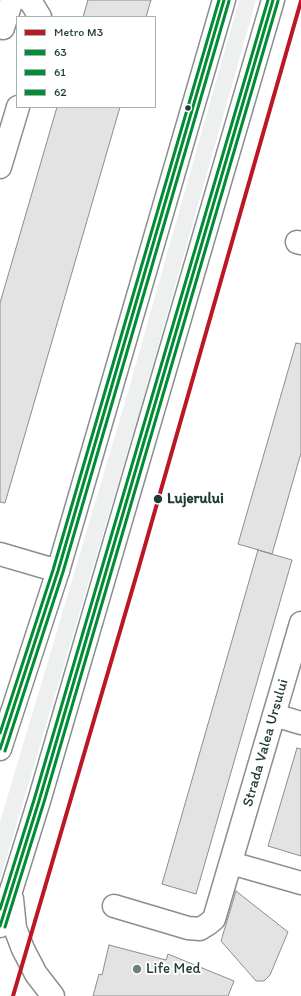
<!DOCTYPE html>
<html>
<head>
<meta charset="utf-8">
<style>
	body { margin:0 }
	#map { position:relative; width:301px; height:996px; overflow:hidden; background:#fff; font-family:Itim,sans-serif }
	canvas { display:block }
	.legend { position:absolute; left:16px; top:16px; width:140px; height:92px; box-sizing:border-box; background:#fff; border:1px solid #a5b1ae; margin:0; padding:5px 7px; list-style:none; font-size:12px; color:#1f3d34 }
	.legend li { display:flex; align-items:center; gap:8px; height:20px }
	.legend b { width:20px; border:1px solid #a5b1ae }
</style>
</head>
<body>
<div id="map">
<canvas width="301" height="996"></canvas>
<ul class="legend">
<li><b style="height:5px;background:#bc1725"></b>Metro M3</li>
<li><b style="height:5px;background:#008d36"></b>63</li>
<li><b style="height:5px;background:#008d36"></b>61</li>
<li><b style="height:5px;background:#008d36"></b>62</li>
</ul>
</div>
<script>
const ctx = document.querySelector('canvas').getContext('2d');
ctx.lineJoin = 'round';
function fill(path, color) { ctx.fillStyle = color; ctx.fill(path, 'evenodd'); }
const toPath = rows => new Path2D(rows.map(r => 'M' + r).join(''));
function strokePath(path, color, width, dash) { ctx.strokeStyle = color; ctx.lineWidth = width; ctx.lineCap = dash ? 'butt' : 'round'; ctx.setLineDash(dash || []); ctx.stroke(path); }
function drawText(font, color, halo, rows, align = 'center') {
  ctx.font = font + ' Itim,sans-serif'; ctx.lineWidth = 4; ctx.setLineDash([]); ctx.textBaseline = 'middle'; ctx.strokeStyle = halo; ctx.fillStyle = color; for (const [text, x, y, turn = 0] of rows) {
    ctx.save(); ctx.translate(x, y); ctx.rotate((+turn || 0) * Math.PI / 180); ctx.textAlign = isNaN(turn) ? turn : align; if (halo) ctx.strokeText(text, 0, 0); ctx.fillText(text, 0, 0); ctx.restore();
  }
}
fill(toPath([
	[239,0,256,0,144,396,0,880,0,822,128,392]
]), '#edf0ef');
const building = toPath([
	[88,0,151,0,146,17,83,17,88,0],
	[57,107,120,107,5,503,0,502,0,303,57,107],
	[296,343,301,344,301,453,272,554,238,544,296,343],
	[258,550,292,560,196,894,162,884,258,550],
	[297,748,301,749,301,856,268,846,297,748],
	[236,891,288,932,270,975,264,981,256,981,221,941,236,891],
	[109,945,166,960,168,954,234,981,228,996,93,996,99,974,102,975,109,945]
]);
fill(building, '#e2e3e2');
strokePath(building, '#898f8d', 1);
const minor = toPath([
	[28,0,31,2,40,17],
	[0,27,3,28,12,0],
	[0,167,18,107],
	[297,242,301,243],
	[0,554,58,571],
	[274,715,301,723],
	[231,863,301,883],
	[114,906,188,928,200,929,208,924,214,919,301,623]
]);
const major = toPath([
	[0,749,58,571,224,0],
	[12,899,15,928,23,949,36,974,53,996],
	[0,926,39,801,273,0]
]);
strokePath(minor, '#898f8d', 25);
strokePath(major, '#898f8d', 25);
strokePath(minor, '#fff', 22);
strokePath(major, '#fff', 22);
strokePath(toPath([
	[0,749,58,571,224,0],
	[0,926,39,801,273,0]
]), '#008d36', 3);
strokePath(toPath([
	[5,751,63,572,229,1],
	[5,927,44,802,278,1]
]), '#008d36', 3);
strokePath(toPath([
	[0,733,53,570,219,0],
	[0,909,34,800,268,0]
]), '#008d36', 3);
strokePath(toPath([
	[13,996,138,570,301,1]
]), '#bc1725', 4);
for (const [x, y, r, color] of [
	[188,108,3.5,"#1f3d34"],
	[158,499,5,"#1f3d34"],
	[137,969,5,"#6d817b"]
]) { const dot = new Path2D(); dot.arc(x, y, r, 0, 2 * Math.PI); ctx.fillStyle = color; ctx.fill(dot); strokePath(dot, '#fff', 1.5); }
drawText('bold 15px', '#1f3d34', '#fff', [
	["Lujerului",167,499]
], 'left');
drawText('15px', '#1f3d34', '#fff', [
	["Strada Valea Ursului",266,743,-74]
]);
drawText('15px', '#1f3d34', '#fff', [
	["Life Med",146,969]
], 'left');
</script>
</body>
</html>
